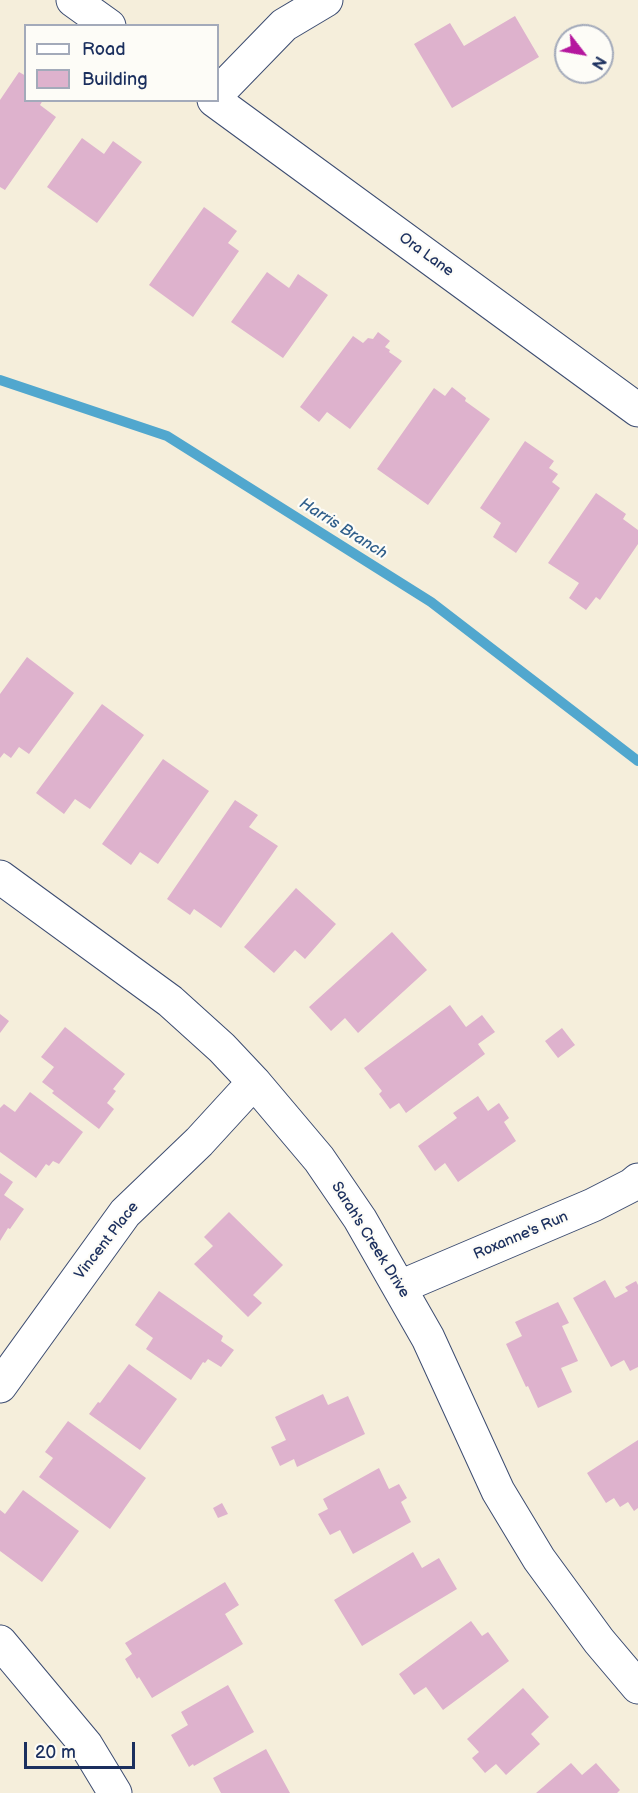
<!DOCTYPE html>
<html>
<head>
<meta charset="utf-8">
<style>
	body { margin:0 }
	#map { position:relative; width:638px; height:1793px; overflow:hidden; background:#f5eedb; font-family:"Balsamiq Sans",sans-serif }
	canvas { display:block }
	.legend { position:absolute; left:24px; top:24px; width:195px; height:78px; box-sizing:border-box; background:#fdfcf7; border:2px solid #a3aaba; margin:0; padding:8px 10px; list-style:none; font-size:18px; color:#1b2f5e }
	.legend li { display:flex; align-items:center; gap:12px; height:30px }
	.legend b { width:30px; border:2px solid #a3aaba }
	.north { position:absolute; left:554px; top:24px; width:60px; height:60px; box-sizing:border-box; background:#fdfcf7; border:2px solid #a3aaba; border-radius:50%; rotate:121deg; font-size:16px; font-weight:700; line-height:24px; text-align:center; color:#1b2f5e }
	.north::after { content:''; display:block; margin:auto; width:21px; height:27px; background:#b5179e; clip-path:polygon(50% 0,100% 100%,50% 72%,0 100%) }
	.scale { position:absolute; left:24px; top:1742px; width:111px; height:27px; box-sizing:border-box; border:3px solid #1b2f5e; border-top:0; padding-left:8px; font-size:18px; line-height:21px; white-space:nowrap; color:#1b2f5e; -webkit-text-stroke:4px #fdfcf7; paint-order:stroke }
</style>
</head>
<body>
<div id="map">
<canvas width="638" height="1793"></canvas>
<ul class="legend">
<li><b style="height:8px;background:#fff"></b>Road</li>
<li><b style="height:16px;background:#deb2cd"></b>Building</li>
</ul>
<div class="north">N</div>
<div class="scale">20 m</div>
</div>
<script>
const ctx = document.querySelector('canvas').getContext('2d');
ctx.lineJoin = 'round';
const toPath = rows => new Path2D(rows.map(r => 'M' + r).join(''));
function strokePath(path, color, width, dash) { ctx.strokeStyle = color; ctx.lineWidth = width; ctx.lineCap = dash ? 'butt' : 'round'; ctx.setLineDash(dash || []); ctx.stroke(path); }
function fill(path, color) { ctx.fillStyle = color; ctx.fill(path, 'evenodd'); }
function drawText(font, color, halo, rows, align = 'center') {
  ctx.font = font + ' "Balsamiq Sans",sans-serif'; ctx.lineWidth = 4.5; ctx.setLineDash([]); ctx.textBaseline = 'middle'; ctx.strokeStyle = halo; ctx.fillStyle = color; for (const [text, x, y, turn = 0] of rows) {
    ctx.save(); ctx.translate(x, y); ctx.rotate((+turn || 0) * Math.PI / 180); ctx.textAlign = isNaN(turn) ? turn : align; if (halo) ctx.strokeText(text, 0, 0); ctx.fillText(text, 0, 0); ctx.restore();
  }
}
strokePath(toPath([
	[0,380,167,436,431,602,638,761]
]), '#51a7ce', 10);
fill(toPath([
	[515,16,539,57,452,108,414,44,450,23,464,46],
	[19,72,26,76,26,100,43,100,40,105,56,117,5,190,0,187,0,100],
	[82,138,104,154,113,141,142,162,97,223,47,187],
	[204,207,237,231,228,243,239,251,193,317,149,285],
	[267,272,289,288,298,274,328,295,283,358,231,322],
	[378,332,390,341,385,347,390,350,389,352,402,361,350,429,327,412,319,422,300,407,353,336,363,343,368,338,373,339],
	[452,387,466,398,465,401,490,419,428,505,377,469,434,388,445,396],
	[525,441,554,461,549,468,558,474,552,482,560,488,516,553,493,537,501,523,480,508],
	[596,493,626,514,623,519,638,530,638,544,600,600,596,597,586,610,569,598,579,583,548,563],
	[27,657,74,693,29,754,19,747,11,758,4,753,0,758,0,694],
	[102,704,144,735,90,809,75,799,64,814,36,793],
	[163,759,209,791,158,864,140,852,131,865,102,844],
	[235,800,258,815,249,827,278,846,221,928,194,909,190,915,167,899],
	[296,888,336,924,305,959,295,950,274,973,244,947],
	[392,932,427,970,358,1033,345,1018,331,1031,309,1007],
	[450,1005,466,1027,482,1015,495,1032,478,1044,485,1054,406,1113,399,1103,390,1109,379,1094,382,1091,364,1068],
	[0,1014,9,1021,0,1033],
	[65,1027,125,1074,113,1089,116,1091,107,1103,114,1109,99,1129,52,1093,54,1091,42,1082,54,1067,41,1057],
	[562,1028,575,1045,558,1058,545,1041],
	[30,1092,83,1132,59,1164,53,1161,49,1166,46,1164,36,1178,0,1152,0,1108,4,1104,15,1112],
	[478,1096,488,1111,499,1103,509,1118,504,1122,516,1141,458,1182,445,1163,435,1171,418,1146,457,1118,453,1113],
	[0,1173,13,1182,4,1195,24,1209,10,1229,8,1228,0,1241],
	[229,1212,283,1265,253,1295,262,1303,248,1317,194,1264,213,1246,204,1237],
	[605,1280,615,1298,628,1291,625,1287,636,1281,638,1285,638,1367,630,1371,624,1360,611,1367,573,1298],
	[159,1291,223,1336,221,1341,234,1350,221,1367,208,1359,205,1363,203,1362,191,1380,146,1349,153,1338,135,1325],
	[558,1302,569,1323,562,1326,578,1361,561,1368,572,1392,538,1408,528,1386,526,1387,506,1344,522,1336,515,1322],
	[129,1364,177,1399,140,1450,89,1414,98,1402,100,1403],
	[323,1394,328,1405,348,1396,365,1434,297,1467,294,1459,280,1466,271,1447,286,1440,275,1417],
	[68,1421,146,1478,110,1529,39,1477,53,1458,45,1452],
	[638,1440,638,1508,634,1511,628,1502,620,1507,614,1498,606,1503,587,1473],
	[379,1468,389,1489,399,1484,407,1498,401,1502,411,1522,353,1554,340,1530,330,1535,318,1514,328,1509,323,1499],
	[23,1490,79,1531,42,1582,0,1551,0,1510,5,1514],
	[222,1503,228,1514,218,1518,213,1508],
	[413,1552,422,1568,439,1558,457,1589,362,1646,334,1600],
	[225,1582,239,1605,225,1614,243,1644,152,1698,139,1677,137,1679,125,1659,132,1654,125,1643],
	[471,1621,482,1636,488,1632,509,1661,443,1710,426,1687,414,1695,399,1674],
	[228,1685,254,1732,194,1766,193,1764,189,1767,171,1735,188,1725,181,1712],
	[523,1688,549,1717,531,1734,540,1744,506,1775,496,1764,485,1773,472,1758,479,1752,467,1739],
	[266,1749,290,1793,221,1793,213,1778],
	[571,1763,582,1775,596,1763,620,1790,617,1793,536,1793]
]), '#deb2cd');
const minor = toPath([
	[73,0,109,26],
	[218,93,284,25,326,0],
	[214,100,638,410],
	[0,877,170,1001,222,1048,254,1082,319,1159,360,1219,428,1338,498,1491,539,1559,599,1641,638,1687],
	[400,1287,593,1205,632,1185,638,1180],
	[0,1386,125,1213,199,1142,254,1082],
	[0,1642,86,1745,115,1793]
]);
strokePath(minor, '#3c4c71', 35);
strokePath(minor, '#fff', 33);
drawText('15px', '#1b2f5e', '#fdfcf7', [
	["Ora Lane",426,255,36],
	["Roxanne's Run",521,1236,-23],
	["Sarah's Creek Drive",370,1240,58],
	["Vincent Place",107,1241,-52]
]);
drawText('italic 16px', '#315f8b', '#fdfcf7', [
	["Harris Branch",343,529,32]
]);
</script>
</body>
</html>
